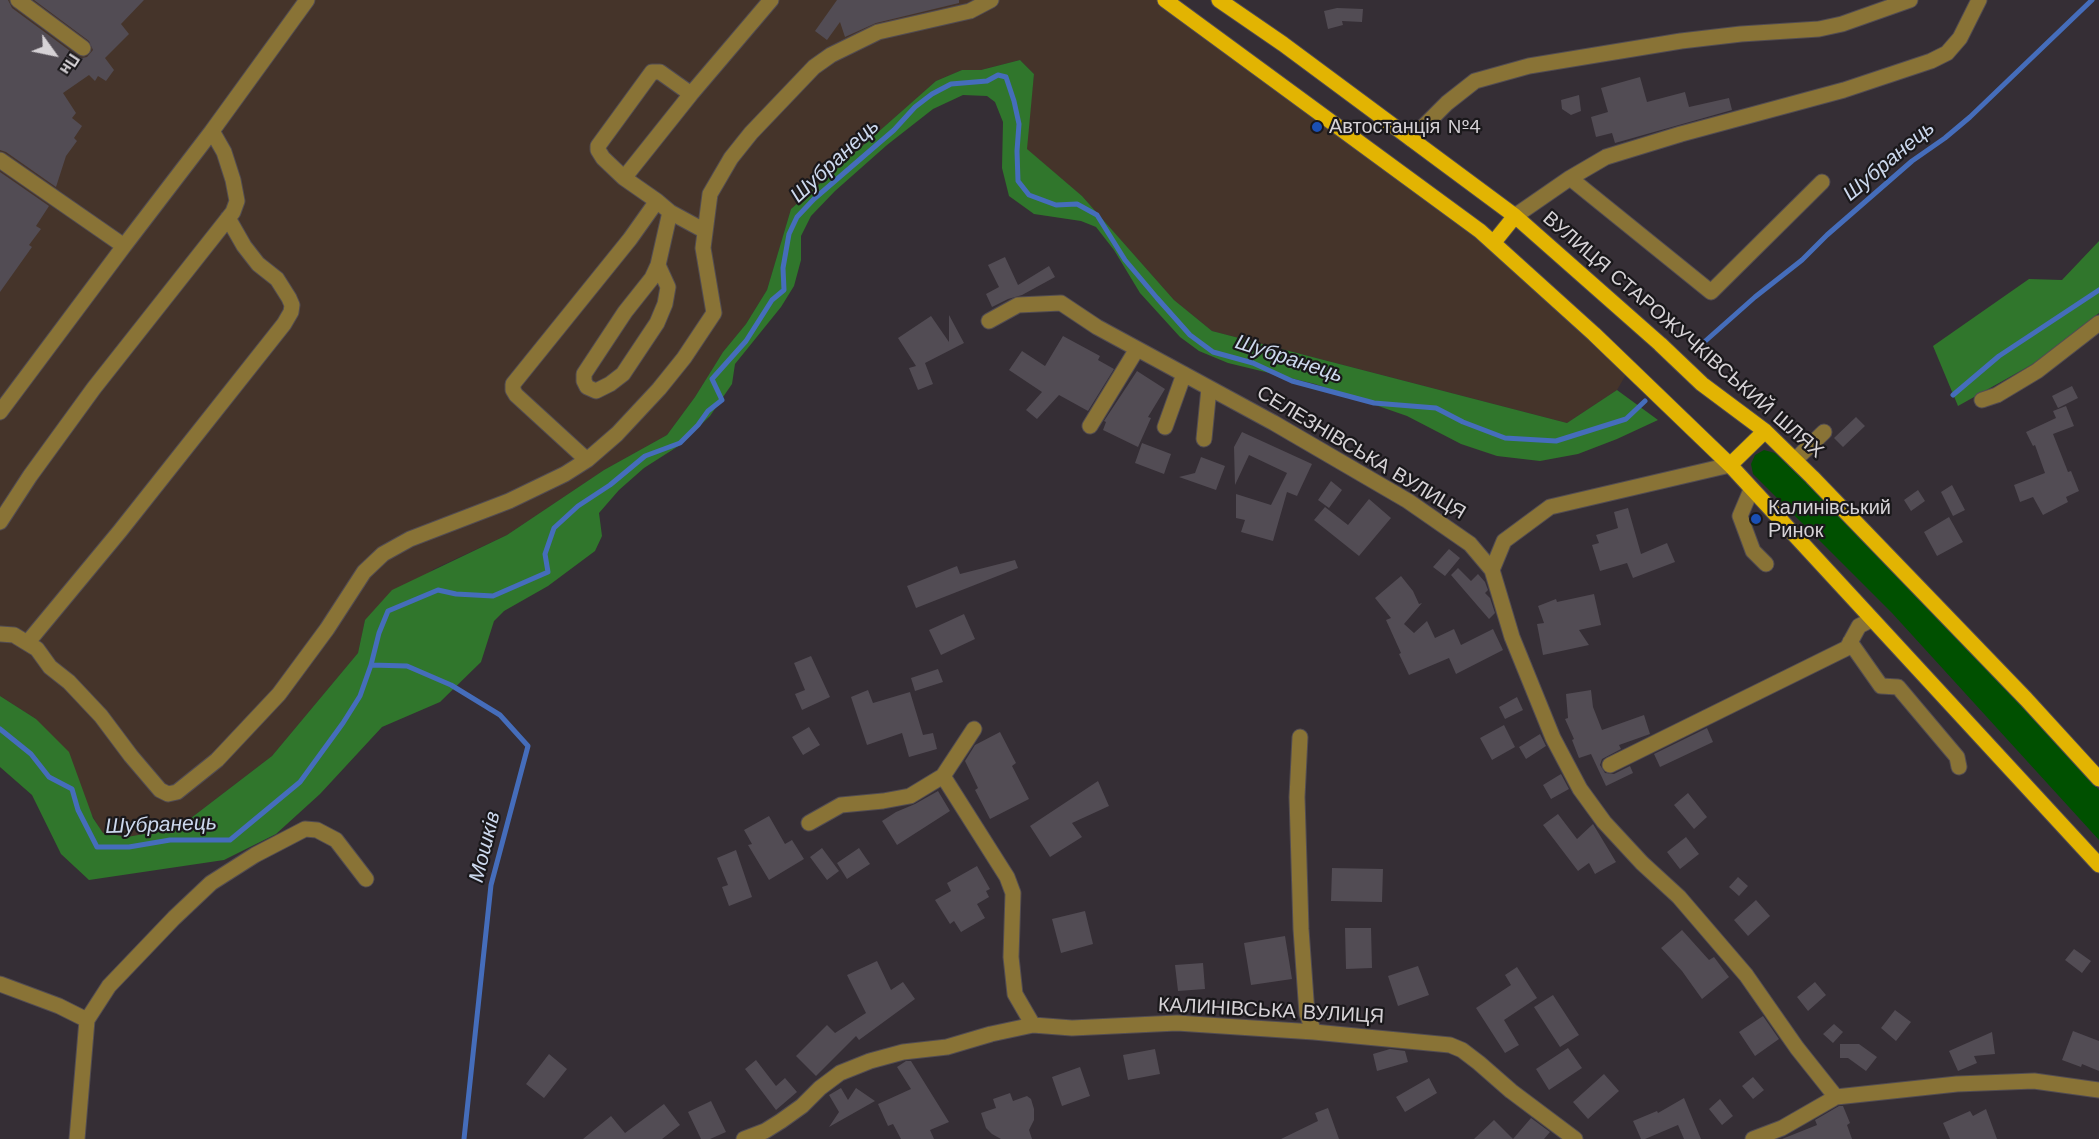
<!DOCTYPE html>
<html>
<head>
<meta charset="utf-8">
<style>
	body { margin:0 }
	#map { position:relative; width:2099px; height:1139px; overflow:hidden; background:#352e35; font-family:"Work Sans",sans-serif }
	canvas { display:block }
	.north { position:absolute; left:24px; top:24px; width:60px; height:60px; -webkit-text-stroke:4px #1a181b; paint-order:stroke; rotate:123deg; font-size:16px; font-weight:700; line-height:24px; text-align:center; color:#d6d2d6 }
	.north::after { content:''; display:block; margin:auto; width:21px; height:27px; background:#d6d2d6; clip-path:polygon(50% 0,100% 100%,50% 72%,0 100%) }
</style>
</head>
<body>
<div id="map">
<canvas width="2099" height="1139"></canvas>
<div class="north">Пн</div>
</div>
<script>
const ctx = document.querySelector('canvas').getContext('2d');
ctx.lineJoin = 'round';
function fill(path, color) { ctx.fillStyle = color; ctx.fill(path, 'evenodd'); }
const toPath = rows => new Path2D(rows.map(r => 'M' + r).join(''));
function strokePath(path, color, width, dash) { ctx.strokeStyle = color; ctx.lineWidth = width; ctx.lineCap = dash ? 'butt' : 'round'; ctx.setLineDash(dash || []); ctx.stroke(path); }
function drawText(font, color, halo, rows, align = 'center') {
  ctx.font = font + ' "Work Sans",sans-serif'; ctx.lineWidth = 4.5; ctx.setLineDash([]); ctx.textBaseline = 'middle'; ctx.strokeStyle = halo; ctx.fillStyle = color; for (const [text, x, y, turn = 0] of rows) {
    ctx.save(); ctx.translate(x, y); ctx.rotate((+turn || 0) * Math.PI / 180); ctx.textAlign = isNaN(turn) ? turn : align; if (halo) ctx.strokeText(text, 0, 0); ctx.fillText(text, 0, 0); ctx.restore();
  }
}
fill(toPath([
	[0,0,1176,0,1344,122,1520,258,1634,361,1617,390,1567,423,1212,331,1174,300,1082,196,1026,149,1034,74,1020,60,981,70,962,70,936,81,791,209,767,290,746,324,723,352,695,397,667,435,604,470,507,535,434,569,365,620,358,653,272,756,178,828,127,837,103,834,36,719,0,696]
]), '#45342a');
fill(toPath([
	[1764,450,1775,453,1859,533,2026,708,2099,790,2099,840,1892,613,1753,474,1751,464,1755,455]
]), '#005000');
fill(toPath([
	[1020,60,1034,74,1027,149,1082,196,1174,300,1212,331,1567,423,1617,390,1658,420,1617,439,1578,454,1540,461,1497,456,1461,444,1407,416,1315,384,1228,363,1199,351,1180,337,1140,293,1114,250,1096,227,1081,221,1034,214,1009,196,1002,168,1003,122,995,102,987,96,963,95,933,109,887,145,835,191,811,216,801,236,801,260,794,286,781,307,735,364,732,384,710,416,680,445,644,468,619,490,599,513,602,536,595,551,548,586,504,611,494,621,481,662,440,702,382,727,320,794,276,834,224,860,89,880,61,854,32,795,0,767,0,696,36,719,69,752,93,818,103,833,127,837,178,828,272,756,358,653,365,620,392,590,507,535,604,470,667,435,695,397,723,352,746,324,767,290,791,209,936,81,962,70,981,70],
	[2099,241,2099,313,2040,360,1958,406,1933,346,2029,279,2062,280]
]), '#30762c');
strokePath(toPath([
	[1702,344,1755,297,1802,260,1827,235,1912,161,1945,138,1970,117,2092,0],
	[1953,395,1999,356,2099,290],
	[371,665,407,666,451,685,500,715,528,746,491,885,464,1139],
	[0,729,31,754,49,777,72,789,78,810,97,847,129,847,170,840,230,840,300,782,343,723,360,696,371,665,379,633,388,611,438,590,456,594,493,596,548,572,545,554,554,528,578,506,610,485,645,456,680,443,698,425,708,411,722,400,712,379,746,341,772,300,784,290,783,268,789,234,797,217,814,199,894,130,915,107,932,94,951,84,987,81,998,75,1006,77,1014,101,1019,124,1017,151,1018,181,1029,195,1056,205,1077,204,1097,215,1125,260,1157,298,1190,335,1213,352,1253,363,1292,381,1374,403,1436,408,1463,422,1505,438,1556,441,1626,419,1645,401]
]), '#456dbb', 5);
fill(toPath([
	[0,0,8,0,12,8,77,56,82,58,87,57,93,50,89,41,34,0,144,0,121,24,129,34,105,58,114,70,106,81,98,76,95,81,89,75,63,93,76,113,72,118,82,126,74,138,77,141,66,156,56,187,6,152,0,150],
	[837,0,959,0,959,3,876,23,845,37,840,22,827,40,815,31],
	[1337,8,1363,9,1362,22,1342,21,1343,25,1328,29,1324,11],
	[1640,77,1647,102,1685,92,1689,107,1729,98,1732,110,1615,143,1612,133,1596,137,1591,117,1608,112,1601,88],
	[1579,95,1581,111,1571,115,1562,109,1561,100],
	[0,172,49,206,36,226,41,229,29,245,32,247,0,292],
	[1005,257,1018,285,1049,266,1055,277,1022,295,1008,299,992,307,986,294,999,287,988,265],
	[949,315,964,343,925,363,933,384,918,390,909,368,916,366,898,338,931,316,949,342],
	[1063,336,1100,356,1098,360,1114,369,1088,411,1059,395,1037,419,1026,410,1042,392,1009,370,1022,351,1045,366],
	[1137,371,1165,389,1148,417,1151,418,1138,447,1103,430,1106,422,1104,421],
	[2072,386,2078,398,2058,408,2052,396],
	[2066,406,2074,426,2053,434,2068,472,2071,471,2079,491,2066,497,2068,502,2043,515,2033,497,2020,502,2014,485,2045,473,2035,445,2033,446,2026,432,2056,418,2053,411],
	[1856,417,1865,426,1843,447,1834,438],
	[1242,432,1312,464,1297,496,1287,492,1273,541,1241,532,1245,520,1236,518,1236,494,1271,505,1287,473,1249,455,1235,485,1234,447],
	[1142,443,1171,454,1164,474,1135,463],
	[1201,457,1225,466,1216,490,1179,477,1195,473],
	[1331,481,1342,490,1329,508,1318,500],
	[1952,485,1965,510,1953,516,1941,492],
	[1918,490,1925,501,1911,511,1904,500],
	[1369,499,1391,518,1359,556,1314,520,1325,507,1348,525],
	[1628,508,1641,554,1667,543,1675,562,1633,578,1627,563,1600,571,1592,545,1599,543,1596,535,1618,528,1614,512],
	[1949,517,1963,542,1937,556,1924,532],
	[1449,549,1460,558,1445,576,1433,567],
	[1015,560,1018,568,916,608,907,586,957,566,960,574],
	[1458,568,1471,581,1478,574,1485,582,1488,590,1485,593,1490,598,1495,613,1489,619,1451,575],
	[1401,576,1413,591,1419,604,1422,603,1404,624,1414,633,1427,621,1435,638,1454,629,1461,645,1493,629,1503,650,1456,674,1449,658,1409,675,1399,654,1401,653,1386,620,1391,618,1375,598],
	[1594,594,1601,625,1579,630,1589,645,1543,655,1537,624,1544,623,1538,606,1556,599,1557,602],
	[964,614,975,639,941,655,929,630],
	[811,656,830,697,802,710,795,694,805,690,794,663],
	[938,669,943,682,915,691,911,678],
	[868,690,873,703,910,692,923,735,933,733,937,749,909,757,902,733,867,745,851,697],
	[1591,690,1593,707,1602,730,1644,715,1650,734,1619,745,1621,749,1602,759,1600,765,1605,773,1614,774,1630,766,1633,773,1606,786,1591,754,1579,758,1572,740,1574,739,1565,719,1568,718,1566,694],
	[1517,697,1523,710,1505,719,1499,707],
	[1504,725,1515,747,1492,760,1480,738],
	[809,727,820,745,803,755,792,737],
	[1707,728,1713,742,1660,767,1654,754],
	[1000,732,1016,763,1012,766,1029,799,990,819,975,790,978,788,965,761,975,745],
	[1540,734,1546,746,1526,759,1519,747],
	[1561,774,1569,789,1551,799,1543,785],
	[1098,781,1109,806,1072,823,1082,837,1050,857,1030,826],
	[938,791,950,811,897,845,882,821,896,812,915,804],
	[1688,793,1707,817,1694,829,1674,805],
	[1558,814,1577,839,1593,824,1616,862,1595,874,1589,863,1578,871,1543,825],
	[769,816,785,844,792,840,804,859,769,880,748,845,752,844,744,830],
	[1686,837,1699,854,1680,869,1667,852],
	[822,848,839,871,827,880,810,857],
	[859,848,870,864,847,879,837,863],
	[736,850,752,897,729,906,722,887,728,885,717,858],
	[977,866,990,889,986,891,989,897,977,904,985,918,961,932,954,921,950,924,935,900,951,891,947,883],
	[1332,868,1383,869,1382,902,1331,901],
	[1738,877,1748,886,1739,896,1729,887],
	[1756,900,1770,916,1748,936,1734,920],
	[1085,911,1093,944,1061,953,1052,919],
	[1345,928,1371,928,1372,968,1346,969],
	[1682,930,1709,960,1714,957,1729,977,1702,999,1682,971,1661,948],
	[1285,936,1292,979,1251,985,1244,943],
	[2074,949,2091,961,2082,973,2065,960],
	[877,961,891,990,903,982,915,999,859,1040,856,1036,816,1076,796,1056,827,1025,835,1033,866,1013,847,975],
	[1203,963,1205,989,1178,991,1175,965],
	[1418,966,1429,995,1398,1006,1388,976],
	[1517,967,1537,998,1504,1020,1519,1045,1505,1053,1476,1008,1511,985,1505,975],
	[1815,982,1826,995,1808,1011,1797,997],
	[1553,995,1579,1035,1560,1047,1534,1007],
	[1895,1010,1911,1022,1896,1041,1881,1028],
	[1763,1016,1779,1039,1755,1056,1739,1032],
	[1834,1024,1843,1032,1833,1043,1823,1034],
	[2073,1031,2099,1041,2099,1071,2082,1064,2081,1067,2062,1060],
	[1992,1032,1995,1054,1974,1056,1977,1063,1958,1071,1949,1051],
	[1840,1044,1859,1044,1877,1057,1866,1071,1848,1058,1840,1058],
	[1568,1048,1582,1068,1549,1090,1536,1069],
	[1155,1049,1160,1074,1128,1080,1123,1055],
	[1390,1049,1405,1051,1408,1062,1377,1071,1373,1054],
	[549,1054,567,1069,544,1098,526,1084],
	[756,1060,776,1086,785,1078,797,1092,776,1110,745,1069],
	[906,1061,911,1061,949,1122,930,1130,934,1139,901,1139,893,1124,888,1126,878,1104,911,1089,897,1067],
	[1080,1067,1090,1096,1062,1106,1052,1077],
	[1604,1074,1619,1091,1588,1119,1573,1102],
	[1753,1077,1764,1090,1753,1099,1742,1086],
	[1429,1078,1437,1093,1405,1112,1396,1097],
	[841,1088,848,1100,856,1088,875,1101,829,1127,839,1112,829,1095],
	[1010,1093,1013,1101,1027,1096,1031,1099,1034,1109,1034,1120,1029,1130,1032,1139,1001,1139,992,1134,986,1128,981,1113,996,1108,993,1099],
	[1684,1098,1701,1139,1684,1139,1678,1125,1645,1139,1641,1139,1633,1121,1657,1111,1658,1113],
	[1720,1099,1733,1116,1722,1125,1709,1109],
	[711,1101,726,1132,710,1139,701,1139,688,1112],
	[664,1104,680,1125,662,1139,583,1139,611,1116,625,1133],
	[1839,1106,1843,1106,1850,1123,1847,1125,1852,1139,1782,1139,1817,1125,1815,1120],
	[1328,1108,1339,1139,1281,1139,1318,1121,1315,1113],
	[1986,1109,1997,1139,1950,1139,1943,1123,1970,1111,1973,1116],
	[1531,1118,1550,1132,1544,1139,1513,1139],
	[1494,1120,1513,1139,1474,1139]
]), '#524c54');
const minor = toPath([
	[18,0,83,48],
	[1411,139,1447,103,1475,81,1529,66,1681,41,1741,34,1819,29,1842,24,1910,0],
	[0,160,124,246,212,131],
	[624,178,603,158,598,150,598,146,652,72,660,72,691,94],
	[1570,178,1711,292,1822,182],
	[657,201,624,178,691,94,771,0],
	[1515,216,1570,178,1606,157,1681,134,1844,90,1931,61,1947,53,1960,38,1979,0],
	[658,265,668,287,665,304,657,323,623,374,610,384,596,391,587,387,584,381,584,374,625,312,652,278,658,265,670,212],
	[989,321,1018,305,1061,303,1097,327,1274,423,1408,501,1470,544,1492,570,1504,541,1550,507,1730,465],
	[1982,400,1997,395,2037,371,2099,323],
	[0,412,124,246],
	[1090,426,1137,349],
	[1165,427,1184,374],
	[1204,439,1209,388],
	[587,460,516,395,513,390,513,384,630,239,657,201,670,212,705,231],
	[1795,460,1824,432],
	[1751,490,1740,516,1753,551,1766,564],
	[0,522,30,476,94,388,233,212,237,201,233,180,224,152,212,131,307,0],
	[1492,570,1512,637,1553,738,1580,789,1604,822,1642,863,1679,897,1746,975,1797,1048,1836,1097],
	[0,634,14,635,37,649,50,667,69,682,101,716,131,756,160,790,168,794,177,792,217,760,279,694,327,629,364,572,383,554,410,539,509,501,565,474,587,460,617,434,659,389,684,358,714,313,703,248,710,194,731,158,751,133,814,67,831,55,878,32,970,11,991,0],
	[28,642,120,531,284,324,291,312,292,305,289,298,277,279,258,264,244,246,228,218],
	[1850,642,1881,686,1898,687,1957,757,1959,767],
	[1300,737,1297,797,1301,929,1307,1014,1314,1032],
	[1610,765,1847,648,1859,626,1871,620],
	[943,776,974,729],
	[809,823,841,805,883,801,910,796,943,776,1007,877,1013,893,1011,957,1015,994,1033,1025],
	[0,984,59,1006,87,1020],
	[77,1139,87,1020,109,986,174,918,211,883,255,855,305,829,317,830,336,840,366,879],
	[744,1139,765,1131,781,1121,802,1106,820,1088,840,1073,870,1061,903,1052,947,1047,991,1034,1033,1025,1072,1028,1177,1023,1314,1032,1450,1045,1462,1050,1479,1063,1511,1091,1575,1139],
	[1753,1139,1782,1128,1836,1097,1957,1084,2034,1081,2099,1090]
]);
const major = toPath([
	[1165,0,1480,231,1594,334,1730,465,2099,865],
	[1219,0,1283,44,1515,216,1660,344,1702,384,1765,431,1812,477,2026,699,2099,779],
	[1494,242,1515,216],
	[1730,465,1765,431]
]);
strokePath(minor, '#524c52', 17);
strokePath(major, '#524c52', 17);
strokePath(minor, '#897336', 15);
strokePath(major, '#e2b402', 15);
for (const [x, y, r, color] of [
	[1317,127,6,"#1a4fb4"],
	[1756,519,6,"#1a4fb4"]
]) { const dot = new Path2D(); dot.arc(x, y, r, 0, 2 * Math.PI); ctx.fillStyle = color; ctx.fill(dot); strokePath(dot, '#1a181b', 2); }
drawText('20px', '#d6d2d6', '#1a181b', [
	["Автостанція №4",1329,127],
	["Калинівський",1768,508],
	["Ринок",1768,531]
], 'left');
drawText('20px', '#d6d2d6', '#1a181b', [
	["ВУЛИЦЯ СТАРОЖУЧКІВСЬКИЙ ШЛЯХ",1683,335,41],
	["СЕЛЕЗНІВСЬКА ВУЛИЦЯ",1361,453,31],
	["КАЛИНІВСЬКА ВУЛИЦЯ",1271,1011,3]
]);
drawText('italic 21px', '#ccd8ed', '#1a181b', [
	["Шубранець",835,161,-43],
	["Шубранець",1889,161,-40],
	["Шубранець",1289,359,18],
	["Шубранець",161,825,-2],
	["Мошків",485,847,-76]
]);
</script>
</body>
</html>
